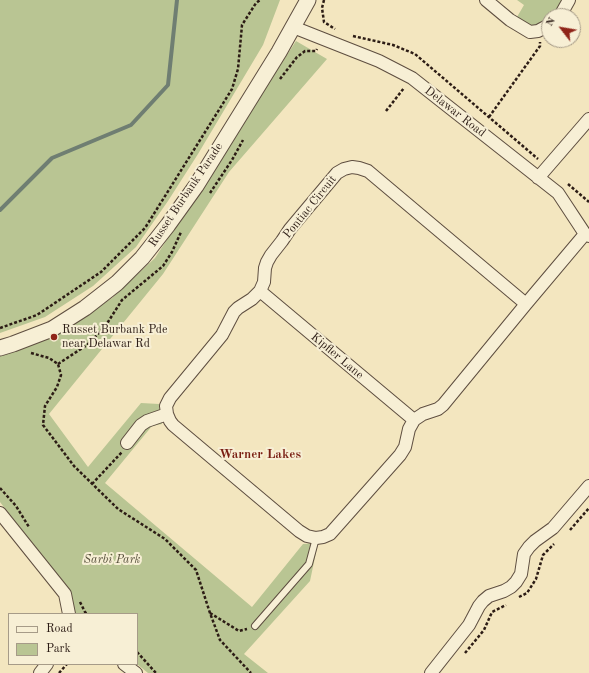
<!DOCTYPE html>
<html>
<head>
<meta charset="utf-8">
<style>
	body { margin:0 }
	#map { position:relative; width:589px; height:673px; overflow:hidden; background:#f3e6bf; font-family:"Old Standard TT",serif }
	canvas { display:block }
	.legend { position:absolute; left:8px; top:613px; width:130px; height:52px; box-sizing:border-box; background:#f7efd5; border:1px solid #a69b88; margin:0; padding:5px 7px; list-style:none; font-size:12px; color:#2c1c15 }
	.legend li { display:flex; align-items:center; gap:8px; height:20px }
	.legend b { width:20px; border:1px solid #a69b88 }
	.north { position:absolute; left:541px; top:8px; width:40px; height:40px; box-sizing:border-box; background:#f7efd5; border:1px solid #a69b88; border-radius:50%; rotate:301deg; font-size:11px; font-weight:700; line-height:16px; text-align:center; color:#2c1c15 }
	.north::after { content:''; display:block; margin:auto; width:14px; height:18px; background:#8f2418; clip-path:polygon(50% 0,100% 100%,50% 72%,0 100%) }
</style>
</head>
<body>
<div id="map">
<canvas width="589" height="673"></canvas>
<ul class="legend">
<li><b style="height:5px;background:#f7efd5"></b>Road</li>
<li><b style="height:11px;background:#b9c593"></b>Park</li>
</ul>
<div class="north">N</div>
</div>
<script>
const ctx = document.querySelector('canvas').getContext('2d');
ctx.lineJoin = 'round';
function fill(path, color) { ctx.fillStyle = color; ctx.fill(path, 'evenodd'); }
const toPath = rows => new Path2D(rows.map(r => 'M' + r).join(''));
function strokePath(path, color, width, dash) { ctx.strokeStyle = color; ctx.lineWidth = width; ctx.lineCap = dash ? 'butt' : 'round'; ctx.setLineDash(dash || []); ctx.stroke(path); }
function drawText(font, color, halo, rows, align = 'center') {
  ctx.font = font + ' "Old Standard TT",serif'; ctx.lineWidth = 4; ctx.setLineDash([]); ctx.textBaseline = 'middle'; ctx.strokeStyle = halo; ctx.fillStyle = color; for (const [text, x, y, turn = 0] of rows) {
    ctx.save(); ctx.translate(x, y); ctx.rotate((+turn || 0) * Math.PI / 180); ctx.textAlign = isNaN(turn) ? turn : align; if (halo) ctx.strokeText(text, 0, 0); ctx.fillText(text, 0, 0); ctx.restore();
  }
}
fill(toPath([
	[0,0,280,0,263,45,198,154,168,201,136,247,93,286,45,317,0,333],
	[517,0,562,0,557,12,552,16,549,16,549,18,544,22,532,27,517,17,524,5],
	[296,41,327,59,229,172,163,274,49,414,88,467,141,403,159,404,162,424,152,426,105,483,252,607,303,544,318,543,310,581,244,654,268,673,148,673,137,664,137,614,75,614,70,592,0,502,0,356,55,335,112,298,155,258]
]), '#b9c593');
strokePath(toPath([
	[0,210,52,158,131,125,168,85,177,0]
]), '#6f7e72', 4);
const service = toPath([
	[255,626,309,564,316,538]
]);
const minor = toPath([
	[486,0,510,20,530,32,538,31,549,25],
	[560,16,569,0],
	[293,27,379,61,412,78,558,193,585,234,589,236],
	[538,178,589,119],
	[260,291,414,420],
	[526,304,368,171,359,168,352,167,344,169,337,173,290,229,282,241,271,255,267,262,265,268,264,282,260,291,252,299,238,308,234,312,222,335,170,398,166,406,167,414,170,421,173,425,299,531,307,536,316,538,323,537,330,534,400,455,405,447,409,429,414,420,423,414,438,409,443,405,526,304,585,234],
	[127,443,141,425,147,421,167,414],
	[0,513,65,594,69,614],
	[124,664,136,673],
	[40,673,47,664],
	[431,673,469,625,479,606,483,601,489,596,504,591,511,587,516,582,521,574,524,554,529,547,535,541,553,528,589,486]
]);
const tertiary = toPath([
	[0,348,13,344,52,329,85,308,117,283,142,258,168,225,196,186,279,52,308,0]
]);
strokePath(service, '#5e4e40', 8);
strokePath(minor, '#5e4e40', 14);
strokePath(tertiary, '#5e4e40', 17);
strokePath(toPath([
	[324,0,322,8,324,22,335,29],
	[353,36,393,45,415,54,538,159],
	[280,79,297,57,305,51,316,51,317,49],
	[386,111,404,88],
	[489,117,540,46,540,42],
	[568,184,589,202],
	[210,193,232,160,243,140],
	[0,328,37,315,101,272,145,228,232,89,238,69,242,25,256,3,260,0],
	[31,353,49,358,58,364,61,375,57,387,45,406,43,425,74,466,118,509,165,539,196,570,210,613,220,640,251,673],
	[58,364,87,345,98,334,108,322,122,300,163,266,172,252,181,232],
	[92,484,122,452],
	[0,488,16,506,29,527],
	[570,530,589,508],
	[519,597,527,593,536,579,543,555,554,544],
	[80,602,85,612,87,614],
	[210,613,239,631,247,629],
	[137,652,156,673],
	[465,653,484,630,492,612,506,605],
	[59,673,67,664]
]), '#2c1c15', 2.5, [3, 2]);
strokePath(service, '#f7efd5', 6);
strokePath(minor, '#f7efd5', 12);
strokePath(tertiary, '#f7efd5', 15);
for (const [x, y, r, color] of [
	[54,337,4,"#8f2418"]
]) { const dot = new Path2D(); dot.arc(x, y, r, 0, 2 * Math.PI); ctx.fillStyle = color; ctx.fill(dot); strokePath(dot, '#f7efd5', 1.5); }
drawText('12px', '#2c1c15', '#f7efd5', [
	["Delawar Road",455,112,38],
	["Russet Burbank Parade",186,195,-56],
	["Pontiac Circuit",310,207,-51],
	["Kipfler Lane",337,356,40]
]);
drawText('12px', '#2c1c15', '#f7efd5', [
	["Russet Burbank Pde",62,330],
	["near Delawar Rd",62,344]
], 'left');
drawText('italic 12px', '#564f3b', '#f7efd5', [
	["Sarbi Park",112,560]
]);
drawText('bold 13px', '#7a1f14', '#f7efd5', [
	["Warner Lakes",260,455]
]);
</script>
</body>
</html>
